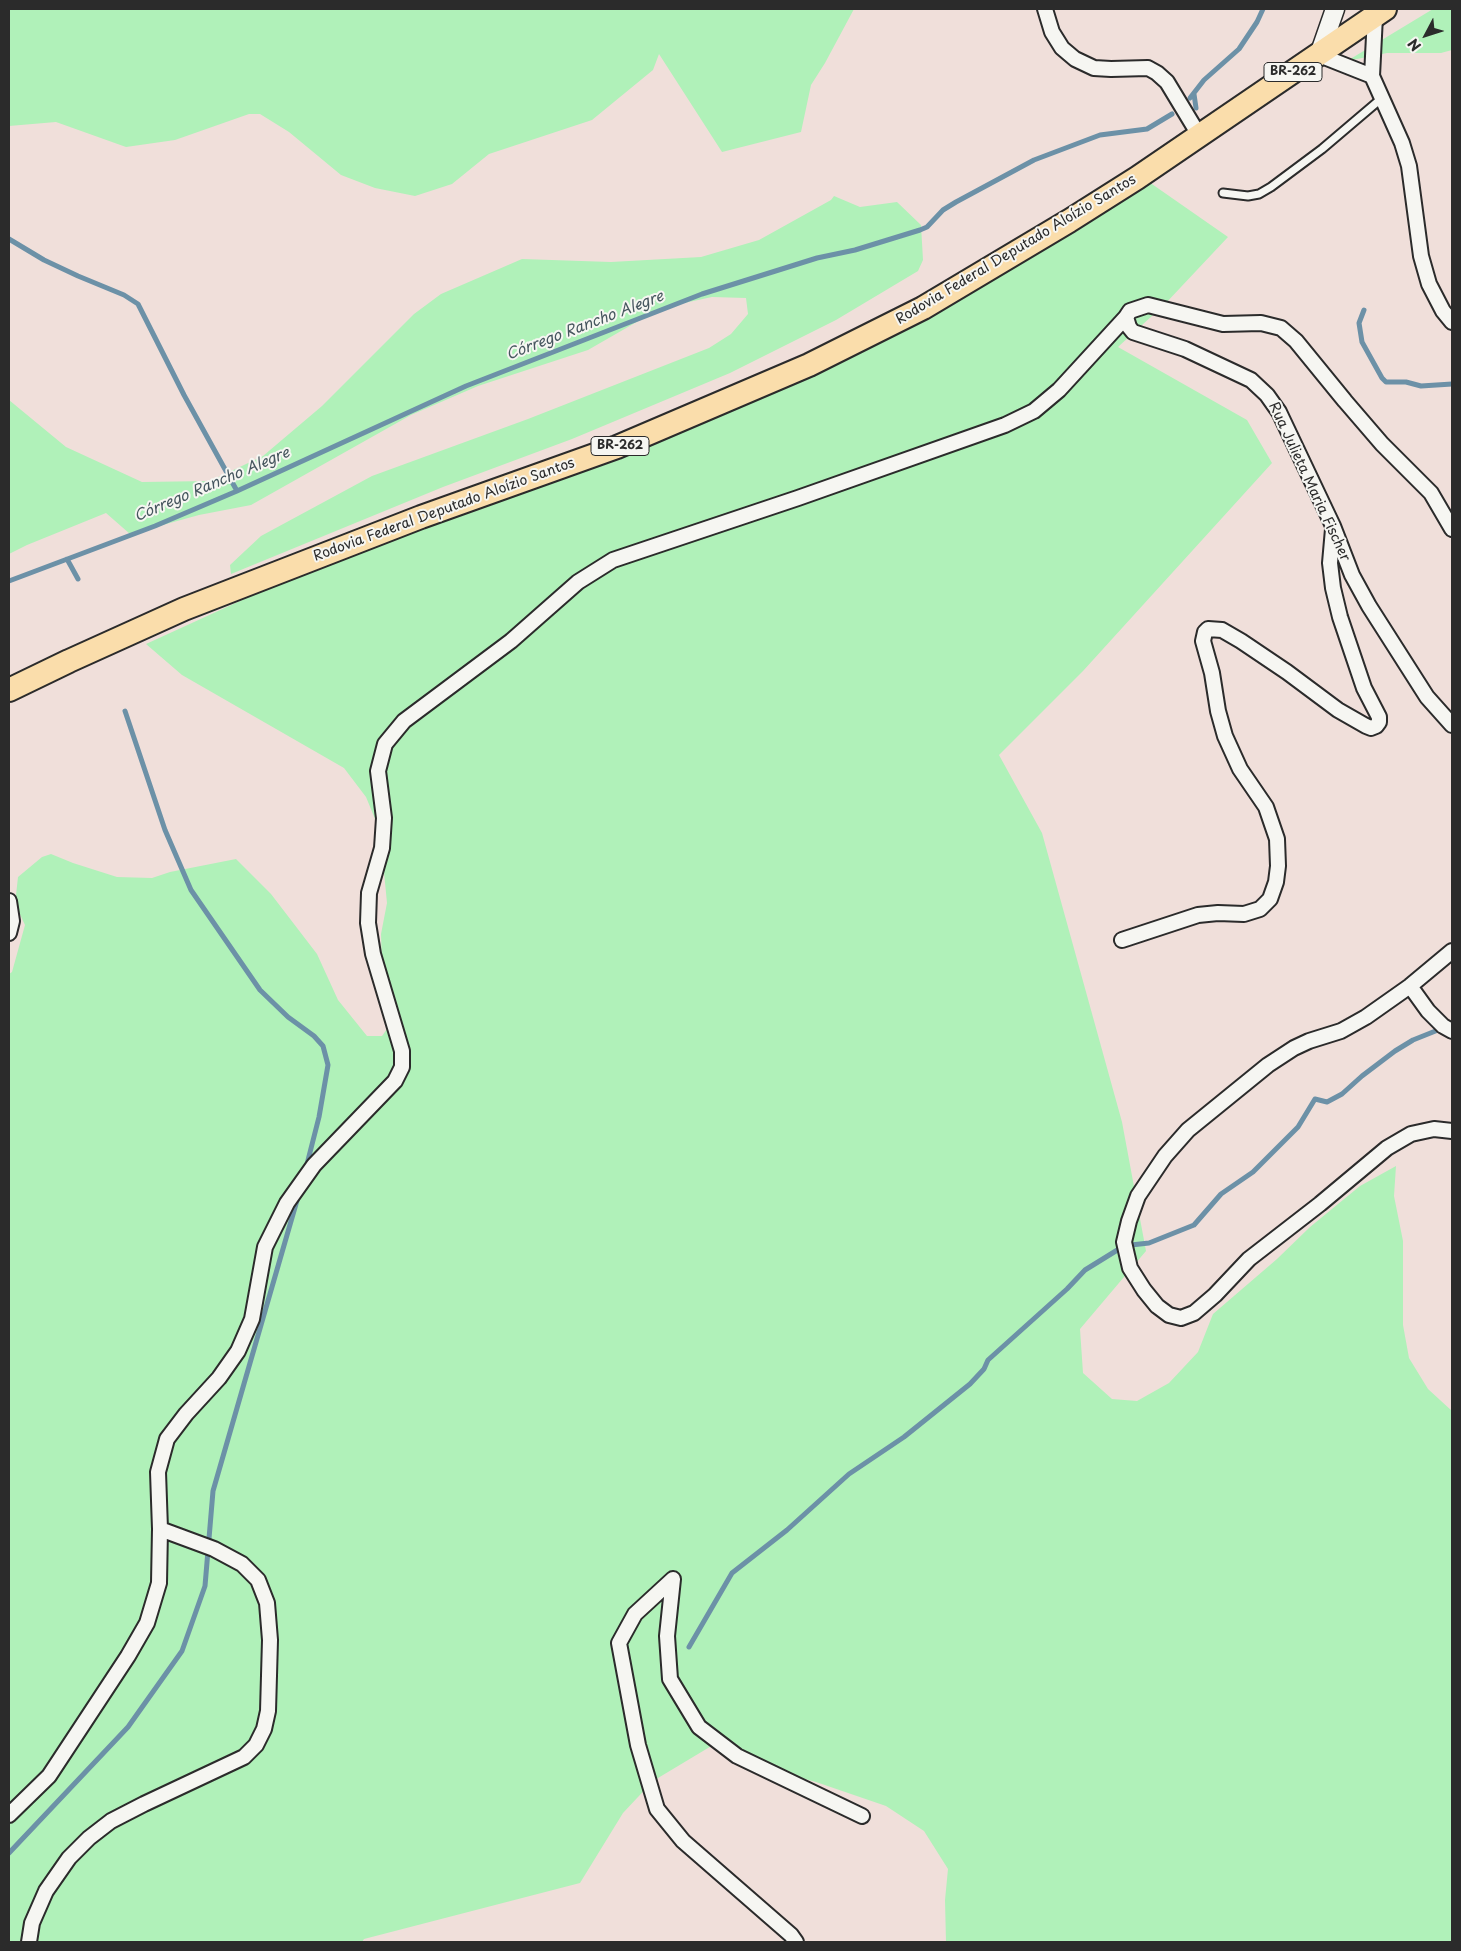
<!DOCTYPE html>
<html>
<head>
<meta charset="utf-8">
<style>
	body { margin:0 }
	#map { position:relative; width:1461px; height:1951px; overflow:hidden; background:#f0dfda; font-family:"Playpen Sans",sans-serif }
	canvas { display:block }
	.frame { position:absolute; inset:0; border:10px solid #2b2b2b; pointer-events:none }
	.north { position:absolute; left:1401px; top:10px; width:50px; height:50px; -webkit-text-stroke:4px #f6f6f2; paint-order:stroke; rotate:230deg; font-size:14px; font-weight:700; line-height:20px; text-align:center; color:#2b2b2b }
	.north::after { content:''; display:block; margin:auto; width:18px; height:22px; background:#2b2b2b; clip-path:polygon(50% 0,100% 100%,50% 72%,0 100%) }
</style>
</head>
<body>
<div id="map">
<canvas width="1461" height="1951"></canvas>
<div class="frame"></div>
<div class="north">N</div>
</div>
<script>
const ctx = document.querySelector('canvas').getContext('2d');
ctx.lineJoin = 'round';
function fill(path, color) { ctx.fillStyle = color; ctx.fill(path, 'evenodd'); }
const toPath = rows => new Path2D(rows.map(r => 'M' + r).join(''));
function strokePath(path, color, width, dash) { ctx.strokeStyle = color; ctx.lineWidth = width; ctx.lineCap = dash ? 'butt' : 'round'; ctx.setLineDash(dash || []); ctx.stroke(path); }
function drawText(font, color, halo, rows, align = 'center') {
  ctx.font = font + ' "Playpen Sans",sans-serif'; ctx.lineWidth = 4; ctx.setLineDash([]); ctx.textBaseline = 'middle'; ctx.strokeStyle = halo; ctx.fillStyle = color; for (const [text, x, y, turn = 0] of rows) {
    ctx.save(); ctx.translate(x, y); ctx.rotate((+turn || 0) * Math.PI / 180); ctx.textAlign = isNaN(turn) ? turn : align; if (halo) ctx.strokeText(text, 0, 0); ctx.fillText(text, 0, 0); ctx.restore();
  }
}
fill(toPath([
	[9,9,854,9,825,63,811,85,801,132,722,152,659,54,653,70,592,120,489,154,452,184,415,196,375,188,341,175,289,132,260,114,249,114,175,140,126,147,56,122,9,126],
	[1433,9,1452,9,1452,50,1441,53,1387,53,1347,61],
	[1149,182,1228,237,1165,304,1118,347,1247,420,1272,463,1083,671,999,755,1042,833,1122,1122,1146,1251,1080,1329,1083,1373,1112,1399,1137,1401,1169,1383,1198,1352,1213,1314,1277,1259,1310,1227,1360,1186,1396,1166,1394,1196,1403,1241,1403,1325,1409,1358,1428,1389,1452,1411,1452,1942,946,1942,945,1900,948,1869,924,1831,886,1806,816,1782,768,1769,718,1742,653,1781,623,1813,580,1883,364,1939,362,1942,9,1942,9,974,12,972,25,925,15,904,18,877,42,857,51,854,73,863,117,877,152,878,170,872,236,859,271,894,317,954,338,1000,367,1036,382,1036,392,1022,382,967,381,934,387,903,380,831,366,797,344,768,182,675,146,644,253,595,458,513,599,461],
	[834,196,860,207,897,202,921,225,923,260,918,271,836,320,730,373,572,439,443,487,231,574,230,565,261,536,372,476,528,419,709,348,731,334,748,314,746,298,712,297,661,308,588,350,478,386,411,415,251,505,199,515,130,534,106,513,27,545,9,554,9,400,66,447,142,482,210,481,263,456,322,406,414,314,441,294,522,259,611,262,701,257,759,240,831,200]
]), '#b0f1b9');
strokePath(toPath([
	[1194,94,1196,108],
	[1190,98,1204,80,1239,49,1257,22,1263,9],
	[9,239,44,260,78,276,124,295,138,304,184,395,237,491],
	[1364,310,1359,323,1362,342,1382,378,1386,382,1406,382,1421,386,1452,384],
	[67,559,78,579],
	[9,581,155,526,237,491,466,386,702,294,817,258,855,250,920,230,927,227,943,210,956,202,1034,160,1100,135,1147,129,1172,114],
	[125,711,165,830,191,890,260,990,288,1017,314,1036,323,1046,328,1065,319,1117,306,1168],
	[689,1647,732,1573,787,1530,849,1474,904,1437,970,1384,984,1369,988,1360,1067,1289,1085,1270,1119,1249,1131,1245,1149,1243,1194,1225,1221,1194,1253,1172,1298,1127,1315,1099,1327,1102,1342,1094,1362,1076,1395,1051,1413,1040,1443,1028],
	[9,1853,128,1727,182,1651,205,1586,213,1491,298,1197]
]), '#6c91a7', 5);
const service = toPath([
	[1223,193,1248,196,1259,194,1271,187,1322,149,1382,98]
]);
const minor = toPath([
	[1045,9,1052,32,1062,48,1075,59,1094,68,1111,69,1148,68,1157,73,1167,82,1199,135],
	[1375,16,1372,76,1402,143,1409,166,1421,256,1429,284,1443,311,1452,322],
	[1319,55,1372,76],
	[1452,529,1431,493,1382,444,1345,401,1296,341,1281,328,1261,323,1223,324,1148,305,1130,311,1126,317,1129,327,1133,332,1185,349,1251,380,1267,395,1279,412,1333,526,1352,575,1369,606,1427,697,1452,725],
	[9,901,12,921,9,933],
	[1122,940,1198,915,1218,913,1244,914,1260,909,1270,899,1276,882,1278,866,1277,839,1266,807,1240,769,1225,736,1218,711,1212,673,1203,641,1205,632,1208,629,1222,630,1241,641,1287,672,1338,710,1366,726,1371,728,1376,726,1379,722,1379,717,1364,688,1340,617,1333,588,1330,563,1333,529],
	[1452,951,1410,986,1366,1017,1341,1031,1309,1041,1294,1048,1268,1065,1188,1130,1165,1156,1138,1196,1129,1221,1124,1242,1130,1268,1144,1290,1157,1306,1169,1315,1181,1318,1194,1313,1215,1295,1249,1259,1320,1204,1387,1148,1411,1134,1434,1129,1452,1131],
	[1410,986,1428,1011,1443,1026,1452,1031],
	[9,1815,49,1776,128,1656,147,1623,159,1583,160,1529,158,1472,167,1439,186,1414,219,1378,238,1351,252,1319,265,1247,287,1203,314,1165,395,1081,402,1067,402,1051,373,954,368,923,369,893,382,848,384,818,378,771,385,744,404,721,511,641,578,582,613,560,798,498,1005,425,1034,411,1059,390,1126,317],
	[29,1942,32,1923,46,1891,69,1858,89,1838,111,1821,144,1804,244,1757,256,1745,264,1729,268,1711,270,1640,267,1603,258,1580,242,1564,214,1549,160,1529],
	[796,1942,791,1935,683,1841,657,1809,638,1745,619,1643,635,1614,673,1579,667,1636,670,1679,699,1727,737,1756,862,1816]
]);
const tertiary = toPath([
	[1319,55,1335,9]
]);
const trunk = toPath([
	[9,690,69,661,184,609,421,517,617,447,809,365,923,308,1069,221,1137,178,1385,9]
]);
strokePath(service, '#2b2b2b', 11);
strokePath(minor, '#2b2b2b', 18);
strokePath(tertiary, '#2b2b2b', 21);
strokePath(trunk, '#2b2b2b', 26);
strokePath(service, '#f6f6f2', 7);
strokePath(minor, '#f6f6f2', 14);
strokePath(tertiary, '#f6f6f2', 18);
strokePath(trunk, '#faddab', 22);
for (const [x, y, w] of [
	[1293,72,58],
	[620,446,58]
]) { const box = new Path2D(); box.roundRect(x - w / 2, y - 9.5, w, 19, 4); ctx.fillStyle = '#f6f6f2'; ctx.fill(box); strokePath(box, '#2b2b2b', 1); }
drawText('bold 12px', '#2b2b2b', null, [
	["BR-262",1293,72],
	["BR-262",620,446]
]);
drawText('14px', '#2b2b2b', '#f6f6f2', [
	["Rodovia Federal Deputado Aloízio Santos",1016,250,-31],
	["Rua Julieta Maria Fischer",1309,482,65],
	["Rodovia Federal Deputado Aloízio Santos",444,510,-20]
]);
drawText('italic 15px', '#46565e', '#f6f6f2', [
	["Córrego Rancho Alegre",585,326,-21],
	["Córrego Rancho Alegre",212,485,-23]
]);
</script>
</body>
</html>
